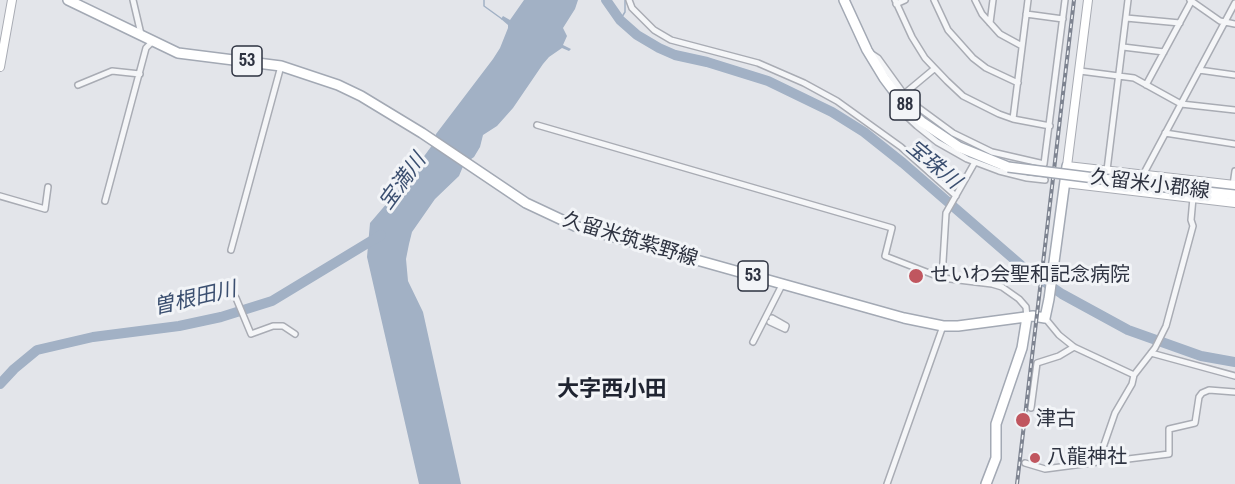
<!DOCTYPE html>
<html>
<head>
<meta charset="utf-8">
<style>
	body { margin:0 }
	canvas { display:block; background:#e3e5ea }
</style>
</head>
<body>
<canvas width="1235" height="484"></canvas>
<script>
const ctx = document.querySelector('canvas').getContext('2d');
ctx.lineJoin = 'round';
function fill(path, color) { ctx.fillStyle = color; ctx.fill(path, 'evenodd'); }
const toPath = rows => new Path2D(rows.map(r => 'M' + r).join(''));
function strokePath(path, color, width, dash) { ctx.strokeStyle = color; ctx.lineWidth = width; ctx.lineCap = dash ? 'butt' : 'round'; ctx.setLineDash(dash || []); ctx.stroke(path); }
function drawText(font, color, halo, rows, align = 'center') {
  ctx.font = font + ' "Archivo Narrow","Noto Sans JP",sans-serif'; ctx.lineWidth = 6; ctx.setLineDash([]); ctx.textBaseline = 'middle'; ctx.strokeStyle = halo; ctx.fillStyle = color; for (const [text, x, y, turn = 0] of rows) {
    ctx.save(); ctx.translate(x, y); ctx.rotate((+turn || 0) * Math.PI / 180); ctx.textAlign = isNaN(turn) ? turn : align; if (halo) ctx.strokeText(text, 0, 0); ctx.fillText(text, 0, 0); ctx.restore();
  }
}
fill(toPath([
	[524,0,578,0,575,9,563,28,567,36,563,45,571,49,569,51,562,48,549,57,543,64,513,108,497,126,483,135,480,147,474,157,464,164,459,176,435,199,412,232,409,244,406,259,408,281,423,312,461,484,419,484,367,257,370,223,406,181,433,144,436,134,493,59,500,48,508,28,508,25,501,19,503,16,510,20]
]), '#a2b1c5');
strokePath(toPath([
	[484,0,484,6,502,19],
	[620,20,625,12,625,0]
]), '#a2b1c5', 1.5);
strokePath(toPath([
	[606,0,620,20,637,35,659,48,675,55,707,62,768,81,832,112,864,132,903,163,1023,267,1062,294,1128,330,1201,356,1235,362],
	[0,384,14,369,37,350,93,337,179,326,221,317,272,301,381,235]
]), '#a2b1c5', 10);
const street = toPath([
	[133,0,141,34],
	[629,0,632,8,654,30,671,40,758,63,804,83,837,101,901,147,956,196],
	[895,0,912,37,925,58,947,81,963,96,999,114,1013,119,1050,126],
	[934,0,948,30,973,58,986,68,1018,83],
	[975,0,982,14,1000,34,1022,46],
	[1190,0,1220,21,1235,24],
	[896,4,905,0],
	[1026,14,1063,19],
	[1126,18,1180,23],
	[990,23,993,0],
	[1123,47,1164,52],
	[872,54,878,58,904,94,919,108,953,133,992,152,1044,164,1065,0],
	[1199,70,1235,75],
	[1080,71,1134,78,1181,104,1235,110],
	[78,85,112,71,140,74],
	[1146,85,1192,0],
	[904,94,934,69],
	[899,103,903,113,917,126,937,142,967,159,999,171,1027,178,1045,180],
	[1013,119,1028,0],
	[537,125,892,228,885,256,942,278,992,284,1002,287,1019,299,1026,307,1027,317],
	[1165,133,1235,144],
	[1107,170,1128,0],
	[1143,175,1235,3],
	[1233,185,1235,171],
	[0,196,45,209,48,187],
	[105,201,146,48,153,41],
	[231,250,281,66],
	[942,278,946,213,975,162],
	[236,298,251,334,273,326,283,326,295,334],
	[1045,318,1059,335,1074,347,1134,375],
	[770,322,785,329,786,326,772,318],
	[753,342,782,285],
	[1151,353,1235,376],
	[1031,408,1037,363,1059,356,1074,347],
	[1101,455,1128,459,1169,454,1169,429,1195,423,1199,397,1202,393,1209,390,1235,392],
	[1025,463,1045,469,1098,462,1115,413,1132,384,1134,375,1155,348,1166,326,1193,226,1191,220,1193,198],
	[887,484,943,326]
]);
const secondary = toPath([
	[1088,0,1067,166,1235,185],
	[0,67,12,0],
	[1065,183,1235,203]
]);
const primary = toPath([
	[68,0,178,53,281,66,338,85,361,96,422,133,526,203,575,226,904,318,943,326,958,326,1033,316,1045,318,1049,299,1067,166],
	[844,0,867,50,884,78,908,110,922,122,959,147,1008,167],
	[1197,191,1235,195],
	[986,484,996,458,996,424,1022,348,1027,317]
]);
strokePath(street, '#a9acb4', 8);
strokePath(secondary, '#a9acb4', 10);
strokePath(primary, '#a3a9b4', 12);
strokePath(street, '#f5f6f8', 5);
strokePath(secondary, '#fff', 8);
strokePath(primary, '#fff', 9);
const rail = toPath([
	[1017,484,1074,0]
]);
strokePath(rail, '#7e8491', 4);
strokePath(rail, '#f2f4f7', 1.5, [4.5]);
const primaryBridge = toPath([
	[1008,167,1197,191]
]);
strokePath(primaryBridge, '#a3a9b4', 12, []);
strokePath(primaryBridge, '#fff', 9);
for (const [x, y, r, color] of [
	[916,276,8,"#c0565f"],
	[1023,420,8,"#c0565f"],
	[1035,458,6,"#c0565f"]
]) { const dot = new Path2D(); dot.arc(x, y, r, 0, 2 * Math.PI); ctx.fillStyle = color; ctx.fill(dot); strokePath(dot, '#f2f4f7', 2); }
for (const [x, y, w] of [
	[247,61,30],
	[905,105,30],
	[753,276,30]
]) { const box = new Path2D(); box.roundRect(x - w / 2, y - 15, w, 30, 4.5); ctx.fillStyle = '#f2f4f7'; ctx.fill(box); strokePath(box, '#2d3240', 1.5); }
drawText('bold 18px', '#2d3240', null, [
	["53",247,61],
	["88",905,105],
	["53",753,276]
]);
drawText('20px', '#2d3240', '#f2f4f7', [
	["久留米小郡線",1150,185,7],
	["久留米筑紫野線",630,240,17]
]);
drawText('20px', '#2d3240', '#f2f4f7', [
	["せいわ会聖和記念病院",930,276],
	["津古",1036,420],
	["八龍神社",1047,458]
], 'left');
drawText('italic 21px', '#3b4f70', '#f2f4f7', [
	["宝珠川",933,165,40],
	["宝満川",403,182,-54],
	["曽根田川",195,299,-13]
]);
drawText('bold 22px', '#1f2431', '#f2f4f7', [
	["大字西小田",612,390]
]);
</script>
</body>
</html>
